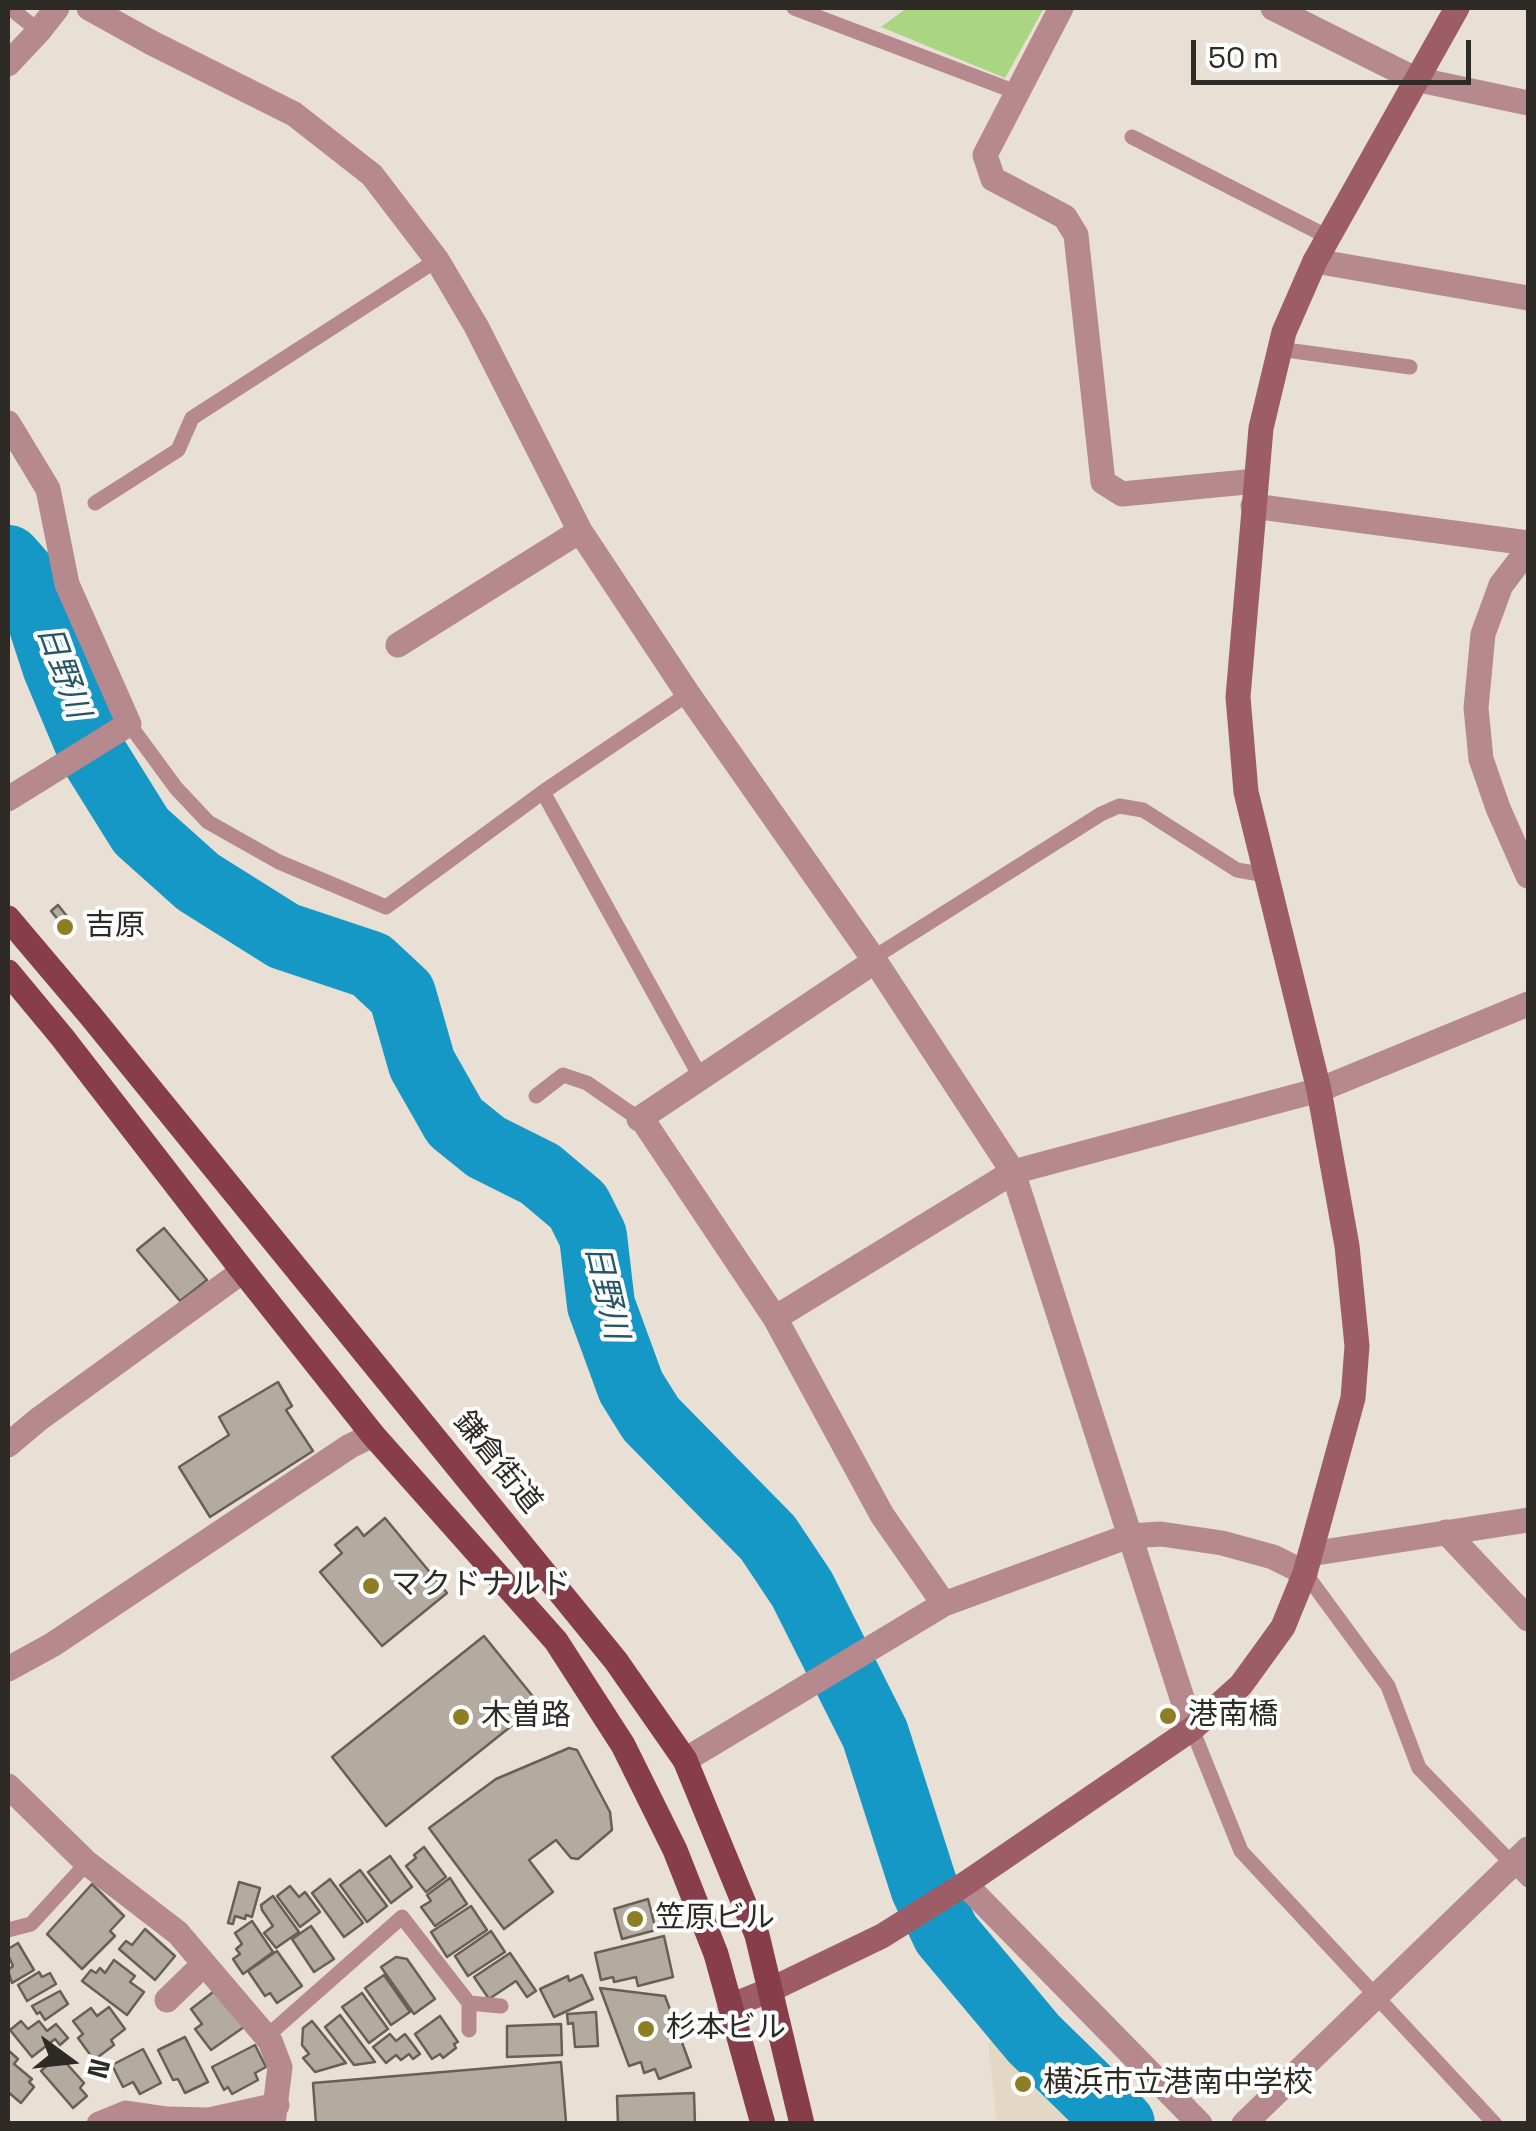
<!DOCTYPE html>
<html>
<head>
<meta charset="utf-8">
<style>
	body { margin:0 }
	#map { position:relative; width:1536px; height:2131px; overflow:hidden; background:#e8e0d5; font-family:"Space Grotesk",sans-serif }
	canvas { display:block }
	.frame { position:absolute; inset:0; border:10px solid #2e2b26; pointer-events:none }
	.north { position:absolute; left:20px; top:2011px; width:100px; height:100px; -webkit-text-stroke:8px #fff; paint-order:stroke; rotate:105deg; font-size:28px; font-weight:700; line-height:40px; text-align:center; color:#2e2b26 }
	.north::after { content:''; display:block; margin:auto; width:35px; height:45px; background:#2e2b26; clip-path:polygon(50% 0,100% 100%,50% 72%,0 100%) }
	.scale { position:absolute; left:1191px; top:40px; width:280px; height:45px; box-sizing:border-box; border:5px solid #2e2b26; border-top:0; padding-left:12px; font-size:30px; line-height:35px; white-space:nowrap; color:#2e2b26; -webkit-text-stroke:8px #fff; paint-order:stroke }
</style>
</head>
<body>
<div id="map">
<canvas width="1536" height="2131"></canvas>
<div class="frame"></div>
<div class="north">N</div>
<div class="scale">50 m</div>
</div>
<script>
const ctx = document.querySelector('canvas').getContext('2d');
ctx.lineJoin = 'round';
function fill(path, color) { ctx.fillStyle = color; ctx.fill(path, 'evenodd'); }
const toPath = rows => new Path2D(rows.map(r => 'M' + r).join(''));
function strokePath(path, color, width, dash) { ctx.strokeStyle = color; ctx.lineWidth = width; ctx.lineCap = dash ? 'butt' : 'round'; ctx.setLineDash(dash || []); ctx.stroke(path); }
function drawText(font, color, halo, rows, align = 'center') {
  ctx.font = font + ' "Space Grotesk","Noto Sans JP",sans-serif'; ctx.lineWidth = 8; ctx.setLineDash([]); ctx.textBaseline = 'middle'; ctx.strokeStyle = halo; ctx.fillStyle = color; for (const [text, x, y, turn = 0] of rows) {
    ctx.save(); ctx.translate(x, y); ctx.rotate((+turn || 0) * Math.PI / 180); ctx.textAlign = isNaN(turn) ? turn : align; if (halo) ctx.strokeText(text, 0, 0); ctx.fillText(text, 0, 0); ctx.restore();
  }
}
fill(toPath([
	[1004,2028,1090,2123,997,2123,988,2044]
]), '#e3d7c5');
fill(toPath([
	[907,8,1044,8,1005,78,881,27]
]), '#aad684');
strokePath(toPath([
	[8,559,29,583,56,666,93,754,141,831,198,882,284,936,371,965,402,994,422,1064,455,1122,486,1147,540,1174,578,1206,593,1236,601,1305,631,1387,651,1419,768,1538,802,1589,875,1734,924,1887,946,1934,1034,2039,1121,2124]
]), '#1598c6', 68);
const building = toPath([
	[58,905,70,920,63,926,51,911,58,905],
	[164,1228,207,1280,180,1301,137,1250,164,1228],
	[278,1382,292,1406,286,1410,313,1451,210,1517,179,1467,229,1435,219,1417,278,1382],
	[385,1518,447,1593,382,1646,320,1572,342,1553,335,1545,357,1527,364,1536,385,1518],
	[484,1636,539,1704,386,1826,332,1757,484,1636],
	[569,1748,577,1750,610,1812,612,1830,578,1859,571,1858,556,1840,529,1860,553,1892,504,1929,429,1828,496,1779,569,1748],
	[424,1847,446,1877,426,1892,406,1866,416,1858,414,1855,424,1847],
	[390,1856,412,1887,391,1903,368,1872,390,1856],
	[360,1870,387,1906,367,1922,340,1885,360,1870],
	[450,1878,467,1904,435,1926,421,1907,431,1901,427,1895,450,1878],
	[330,1879,363,1923,344,1937,312,1893,330,1879],
	[239,1882,260,1888,252,1917,246,1915,245,1919,235,1916,233,1924,228,1923,239,1882],
	[92,1884,124,1916,110,1931,115,1936,82,1969,47,1934,92,1884],
	[290,1886,299,1897,305,1892,320,1912,300,1927,277,1896,290,1886],
	[273,1896,299,1932,276,1948,264,1933,273,1926,262,1910,261,1905,273,1896],
	[648,1899,656,1930,622,1939,614,1909,648,1899],
	[471,1906,487,1930,447,1957,431,1932,471,1906],
	[252,1921,273,1952,243,1974,233,1959,240,1954,236,1949,242,1944,235,1933,252,1921],
	[311,1926,334,1959,314,1972,292,1939,311,1926],
	[145,1929,175,1956,155,1980,119,1949,126,1941,132,1945,145,1929],
	[491,1931,505,1952,468,1976,455,1956,491,1931],
	[664,1936,673,1977,638,1986,636,1977,614,1982,613,1977,601,1980,595,1953,664,1936],
	[18,1943,34,1970,12,1983,8,1970,13,1966,8,1955,8,1949,18,1943],
	[277,1951,302,1986,277,2003,270,1993,265,1996,248,1971,277,1951],
	[510,1953,536,1991,527,1997,516,1981,489,1999,474,1977,510,1953],
	[396,1957,407,1959,435,1999,414,2014,381,1967,396,1957],
	[114,1960,135,1976,130,1982,144,1992,127,2015,82,1981,91,1970,96,1973,100,1968,105,1973,114,1960],
	[39,1972,42,1977,50,1973,56,1984,27,2001,18,1985,39,1972],
	[384,1975,410,2012,391,2025,365,1988,384,1975],
	[582,1975,593,1999,554,2017,540,1989,568,1976,569,1981,582,1975],
	[600,1988,665,1996,691,2067,659,2079,655,2069,644,2073,641,2062,629,2066,600,1988],
	[217,1989,244,2027,211,2050,195,2029,202,2024,191,2009,217,1989],
	[60,1991,68,2004,45,2020,40,2012,37,2014,32,2006,60,1991],
	[362,1993,388,2029,369,2043,342,2007,362,1993],
	[109,2007,125,2029,111,2040,114,2045,94,2060,78,2038,83,2034,73,2021,91,2008,97,2016,109,2007],
	[596,2012,598,2046,575,2047,573,2023,568,2024,567,2014,596,2012],
	[340,2015,375,2062,354,2065,325,2027,340,2015],
	[440,2016,458,2042,454,2044,456,2048,443,2058,440,2054,432,2059,415,2034,440,2016],
	[21,2021,28,2029,39,2021,47,2031,56,2024,68,2038,60,2045,55,2039,32,2057,10,2030,21,2021],
	[312,2021,346,2063,315,2072,303,2058,309,2054,302,2045,303,2028,312,2021],
	[561,2024,562,2055,507,2057,507,2026,561,2024],
	[390,2034,396,2041,405,2034,420,2054,413,2059,409,2054,401,2060,396,2055,386,2063,373,2047,390,2034],
	[185,2037,208,2082,185,2093,178,2079,173,2080,158,2050,185,2037],
	[255,2045,266,2067,255,2073,258,2080,232,2094,228,2087,224,2090,212,2067,255,2045],
	[143,2049,161,2083,140,2094,133,2082,123,2087,112,2065,143,2049],
	[8,2050,18,2059,14,2064,32,2079,29,2082,34,2087,21,2103,8,2092,8,2050],
	[59,2055,84,2083,80,2088,87,2096,73,2108,41,2071,59,2055],
	[561,2062,566,2122,316,2124,313,2083,561,2062],
	[694,2093,695,2124,618,2124,617,2096,694,2093]
]);
fill(building, '#b3aaa0');
strokePath(building, '#685f57', 2.5);
strokePath(toPath([
	[10,8,39,31],
	[794,8,1016,92],
	[1132,137,1328,237],
	[1279,349,1410,367],
	[95,503,178,450,192,418,437,260],
	[129,724,176,788,208,822,279,862,386,907,543,792,688,694],
	[543,792,701,1078],
	[873,958,1101,814,1119,806,1143,810,1237,870,1266,875],
	[536,1096,563,1075,587,1083,639,1119],
	[1305,1573,1388,1686,1419,1768,1528,1880],
	[1192,1729,1241,1851,1495,2124],
	[8,1930,31,1924,87,1863],
	[469,2003,501,2006],
	[266,2037,402,1917,469,2003,469,2030]
]), '#b5898e', 15);
strokePath(toPath([
	[89,8,152,43,294,114,372,175,437,260,476,326,580,531,688,694,875,961,1013,1172,1192,1729],
	[1061,8,985,155,993,179,1065,217,1076,235,1103,482,1122,494,1256,481],
	[1273,8,1415,79,1528,103],
	[8,64,39,31,57,8],
	[1315,261,1528,298],
	[8,423,48,489,67,584,129,724,8,799],
	[1253,506,1528,543],
	[1528,550,1501,585,1483,634,1476,708,1481,759,1498,808,1528,876],
	[398,645,580,531],
	[875,961,639,1119,644,1122,775,1318,882,1515,944,1604],
	[775,1318,1013,1172,1319,1090,1528,1004],
	[8,1445,39,1419,243,1271],
	[1446,1532,1528,1619],
	[1310,1554,1528,1520],
	[8,1669,52,1645,350,1446,373,1435],
	[685,1760,944,1604,1129,1536,1161,1534,1222,1543,1273,1557,1305,1573],
	[8,1786,87,1863,178,1933,270,2041,280,2067,273,2124],
	[965,1884,1200,2124],
	[167,2000,204,1964],
	[99,2124,126,2113,167,2119,209,2120,277,2105],
	[1244,2124,1528,1849]
]), '#b5898e', 25);
strokePath(toPath([
	[730,2006,770,1990,882,1936,965,1884,1192,1729,1241,1685,1283,1627,1305,1573,1353,1398,1357,1346,1347,1246,1319,1090,1246,792,1238,697,1261,428,1284,332,1315,261,1457,8]
]), '#9c5d66', 25);
strokePath(toPath([
	[8,918,90,1015,616,1661,685,1760,757,1935,802,2124],
	[8,972,62,1037,243,1271,373,1435,556,1641,623,1745,675,1850,716,1954,763,2124]
]), '#883d4a', 25);
for (const [x, y, r, color] of [
	[65,927,10,"#8d7e24"],
	[371,1586,10,"#8d7e24"],
	[1168,1716,10,"#8d7e24"],
	[461,1717,10,"#8d7e24"],
	[635,1919,10,"#8d7e24"],
	[646,2029,10,"#8d7e24"],
	[1023,2084,10,"#8d7e24"]
]) { const dot = new Path2D(); dot.arc(x, y, r, 0, 2 * Math.PI); ctx.fillStyle = color; ctx.fill(dot); strokePath(dot, '#fff', 4); }
drawText('30px', '#2e2b26', '#fff', [
	["吉原",85,927],
	["マクドナルド",391,1586],
	["港南橋",1188,1716],
	["木曽路",481,1717],
	["笠原ビル",655,1919],
	["杉本ビル",666,2029],
	["横浜市立港南中学校",1043,2084]
], 'left');
drawText('30px', '#2e2b26', '#fff', [
	["鎌倉街道",497,1463,51]
]);
drawText('italic 32px', '#265569', '#fff', [
	["日野川",62,672,70],
	["日野川",605,1292,77]
]);
</script>
</body>
</html>
